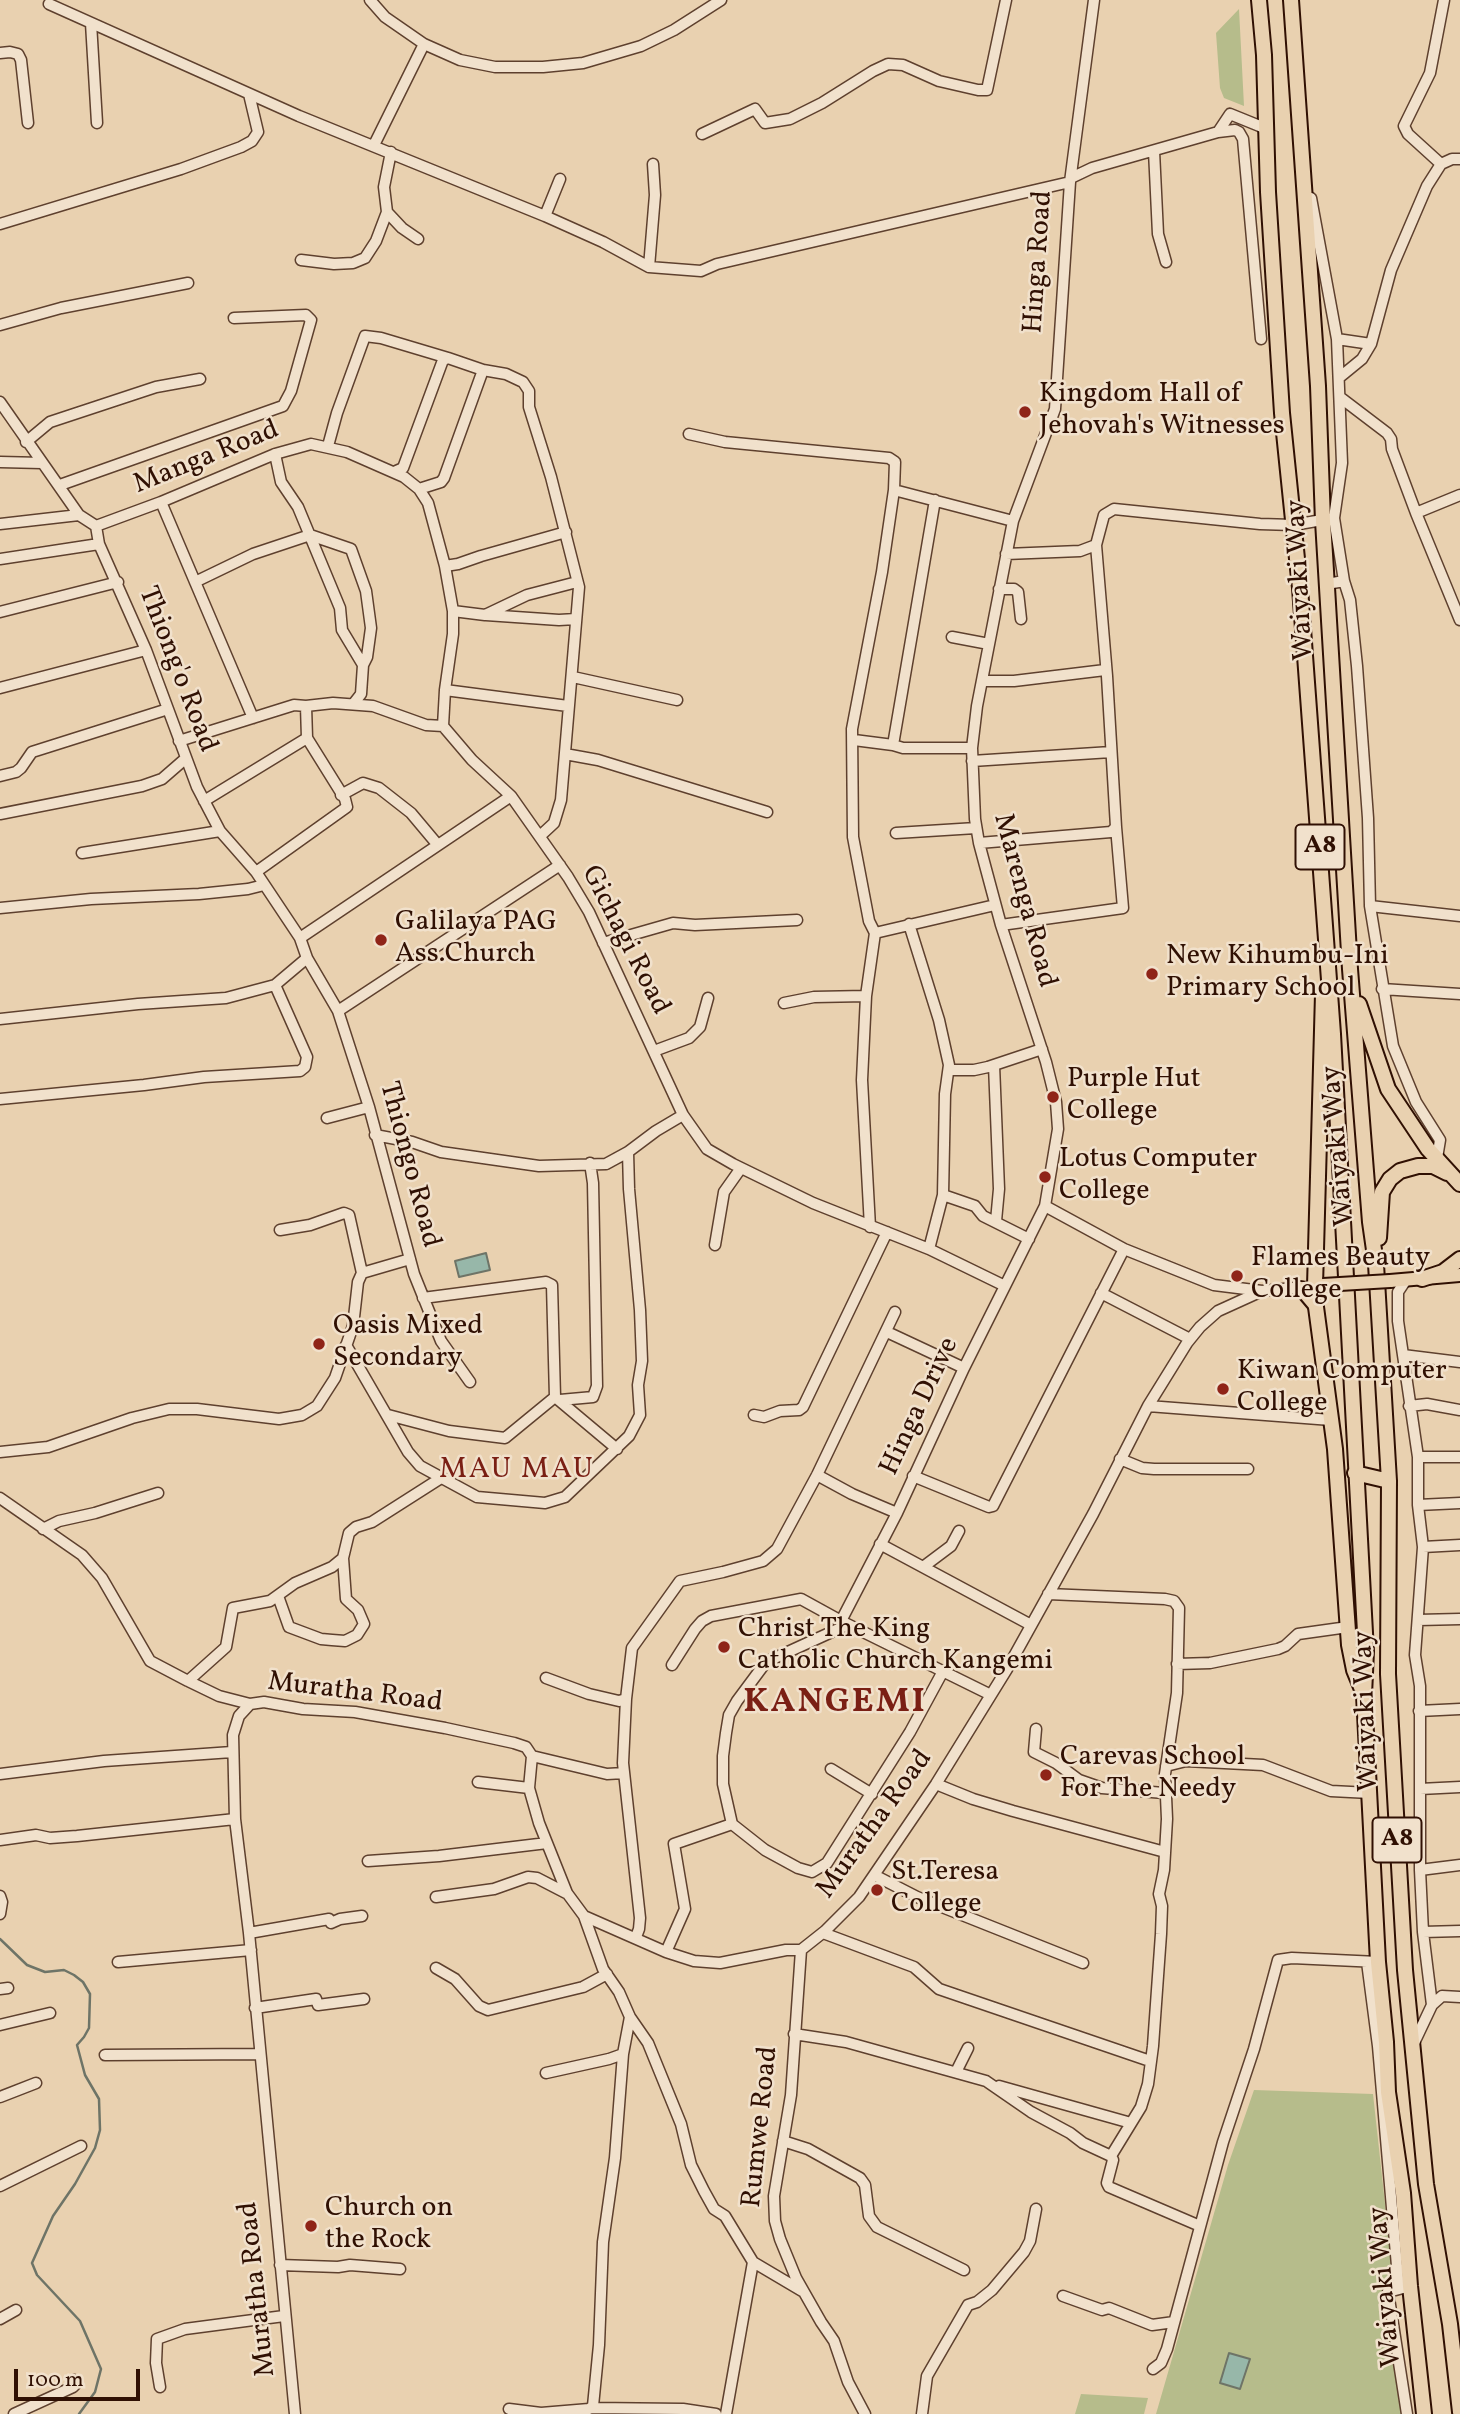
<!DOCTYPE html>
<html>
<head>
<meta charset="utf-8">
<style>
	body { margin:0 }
	#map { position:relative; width:1460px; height:2414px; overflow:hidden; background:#e9d1b0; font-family:Vollkorn,serif }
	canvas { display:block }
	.scale { position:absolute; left:14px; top:2369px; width:126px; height:32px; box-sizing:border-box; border:4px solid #301003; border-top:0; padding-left:9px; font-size:21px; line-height:24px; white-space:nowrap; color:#301003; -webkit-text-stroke:5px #f1e1cc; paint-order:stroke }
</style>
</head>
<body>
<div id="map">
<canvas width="1460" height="2414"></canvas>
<div class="scale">100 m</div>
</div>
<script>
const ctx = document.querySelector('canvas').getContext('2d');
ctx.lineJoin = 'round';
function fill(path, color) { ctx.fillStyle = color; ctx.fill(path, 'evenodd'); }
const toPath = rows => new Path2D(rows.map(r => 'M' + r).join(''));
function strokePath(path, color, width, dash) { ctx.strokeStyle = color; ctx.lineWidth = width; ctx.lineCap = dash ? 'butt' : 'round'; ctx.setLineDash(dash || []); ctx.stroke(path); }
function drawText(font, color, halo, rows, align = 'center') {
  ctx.font = font + ' Vollkorn,serif'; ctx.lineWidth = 5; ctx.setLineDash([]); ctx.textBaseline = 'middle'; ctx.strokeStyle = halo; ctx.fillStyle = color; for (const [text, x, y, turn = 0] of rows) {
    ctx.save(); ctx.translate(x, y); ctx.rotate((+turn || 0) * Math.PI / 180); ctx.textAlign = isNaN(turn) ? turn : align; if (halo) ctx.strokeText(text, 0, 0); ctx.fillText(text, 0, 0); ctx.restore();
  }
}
fill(toPath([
	[1239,9,1244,106,1224,98,1220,88,1216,33],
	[1254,2090,1373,2094,1408,2414,1156,2414,1228,2165],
	[1081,2394,1148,2398,1144,2414,1075,2414]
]), '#b6bc8b');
const water = toPath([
	[486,1253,490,1270,459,1277,455,1261,486,1253],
	[1229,2353,1250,2359,1240,2389,1220,2383,1229,2353]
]);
fill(water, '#97b7a9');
strokePath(water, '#6e7467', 2);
strokePath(toPath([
	[0,1939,27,1965,45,1972,64,1970,74,1975,83,1982,90,1994,89,2028,84,2037,77,2045,85,2075,99,2099,100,2130,95,2148,75,2184,53,2216,32,2263,37,2275,80,2321,101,2369,95,2392,79,2414]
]), '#6e7467', 2.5);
const minor = toPath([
	[370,0,385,17,424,44,460,60,495,67,543,67,583,63,641,46,674,30,721,0],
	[49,4,299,116,545,216,603,242,649,267,701,271,717,264,1070,182],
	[91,23,97,123],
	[0,53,10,52,18,54,21,60,28,123],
	[1218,132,1230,114,1267,129],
	[702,134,755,109,765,123,790,119,822,103,873,71,888,64,903,65,939,81,978,90,987,90,1006,0],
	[374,145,424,44],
	[1154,151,1158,234,1166,262],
	[391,152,384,187,387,212,402,228,418,239],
	[1441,164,1408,134,1404,126,1430,73,1444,0],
	[1071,178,1092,168,1218,132,1235,130,1239,132,1243,139,1261,339],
	[545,216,560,179],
	[0,224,181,169,241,147,252,141,258,132,249,94],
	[301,260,334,264,353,263,365,258,376,241,387,212],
	[649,267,655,195,653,164],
	[0,325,61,308,188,283],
	[1337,339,1371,344],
	[1340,377,1362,359,1371,344,1391,270,1427,186,1441,164,1452,159,1460,159],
	[1341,398,1387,433,1391,439,1392,449,1416,513,1460,620],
	[0,402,79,515,96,526,99,544,146,650,197,787,220,831,256,872,300,938,307,958,338,1011,369,1107,414,1274,441,1341,470,1382],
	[689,434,725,442,889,458,895,462,894,490,1013,521],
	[26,442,50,422,156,387,200,379],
	[328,446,337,413,365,336,381,338,448,358],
	[275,454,281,482,298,507,340,608,342,630,363,665],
	[0,462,42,463],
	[394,472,403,468,443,360,448,358,483,370],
	[60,485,283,406,291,391,311,320,306,315,234,318],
	[419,489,441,482,444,478,483,370,506,374,523,382,529,391,529,407,551,477,579,587,561,800,554,823,540,836],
	[935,500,893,745,903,748,972,748],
	[161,502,253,718],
	[1416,513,1460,495],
	[1334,518,1344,581],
	[0,524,79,515],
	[96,526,161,502,275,454,311,444,347,452,404,477,419,489,428,503,445,566,453,611,453,634,445,690,443,726],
	[1006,554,1080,551,1096,545,1104,515,1114,509,1260,524,1293,525,1334,518,1342,463,1337,339,1311,198],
	[0,559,99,544],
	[445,566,458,564,481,556,566,532],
	[195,582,253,554,310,535,351,549,366,591,371,628,367,657,363,665,361,694,354,703],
	[1327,584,1344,581,1350,600,1357,666,1368,818,1370,906,1393,1046,1416,1102,1440,1140,1437,1158],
	[999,589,1014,589,1018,592,1021,619],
	[453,611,485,615,527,595,577,582],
	[0,612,118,582],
	[486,615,559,620,576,619],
	[952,637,989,644],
	[573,677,677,700],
	[982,681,1014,681,1105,670],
	[0,688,146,650],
	[445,690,568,706],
	[854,740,893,745],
	[179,741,294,705,306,706,333,703,373,706,426,725,443,726,472,760,511,796,568,877,589,912,683,1115,707,1149,733,1164,813,1203,929,1249,1005,1286],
	[565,754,598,760,767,812],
	[972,761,1111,752],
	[0,776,16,772,21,768,32,752,168,709],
	[341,795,363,783,379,788,411,813,437,844],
	[204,801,307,738],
	[0,814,142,786,162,779,185,759],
	[896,833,976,828],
	[979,843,1111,832,1116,827,1107,676,1096,545],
	[82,853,220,831],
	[256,872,347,807,345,799,307,738,306,706],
	[1370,906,1460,916],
	[0,908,91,899,199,894,248,889,264,885],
	[909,924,939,1020,949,1065,945,1094,943,1195,929,1249],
	[1001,925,1123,908,1116,827],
	[875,933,995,905],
	[300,938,511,796],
	[603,943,673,923,695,925,797,920],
	[275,985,307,958],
	[1382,989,1460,994],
	[784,1003,814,997,866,996],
	[338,1011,560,865],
	[0,1019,138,1004,226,998,275,985,307,1057,305,1067,300,1071,204,1077,144,1085,0,1099],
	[654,1051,689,1038,700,1027,708,998],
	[994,1065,999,1189,996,1221],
	[949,1070,974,1070,988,1067,1042,1049],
	[327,1118,369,1107],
	[375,1135,412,1142,441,1152,539,1166,606,1164,628,1152,656,1131,683,1115],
	[943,1195,975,1206,983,1216,1029,1239],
	[1045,1206,1124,1249,1214,1285,1262,1291,1304,1287],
	[870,1227,862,1080,866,996,875,933,869,921,853,837,852,729,882,572,894,490],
	[280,1230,310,1225,344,1213,349,1215,362,1273],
	[715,1245,724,1192,741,1168],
	[1406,1280,1398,1292,1398,1321,1418,1457,1418,1505,1423,1547,1415,1655,1420,1686,1420,1870,1423,1932,1432,2005],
	[1101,1293,1190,1339],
	[423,1298,546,1282,552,1285,555,1397],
	[887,1332,964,1368],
	[346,1345,408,1452,420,1466,477,1497,545,1503,565,1497,629,1436,640,1415,638,1385,642,1361,640,1310,629,1189,628,1152],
	[1403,1355,1460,1362],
	[560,1400,593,1397,597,1386,593,1183,590,1163],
	[1148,1406,1331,1420],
	[1409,1406,1427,1404,1460,1410],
	[388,1415,449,1431,505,1438,555,1397,617,1449],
	[754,1415,764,1417,780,1411,799,1410,803,1407,887,1232],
	[0,1452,48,1447,132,1418,169,1409,197,1409,279,1419,302,1415,317,1406,335,1378,353,1326,358,1282,362,1273,410,1259],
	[1418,1457,1460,1457],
	[1120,1459,1142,1468,1154,1469,1248,1469],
	[817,1475,852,1494,897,1513],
	[913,1476,989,1507,993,1506,1124,1249],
	[0,1498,82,1555,102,1578,150,1661,188,1681,219,1696,250,1704,264,1702,303,1709,355,1712,445,1728,514,1743,526,1747,532,1756,529,1788,539,1823,567,1893,584,1916,666,1952,694,1961,720,1963,786,1950,801,1950,825,1931,859,1897,936,1784,1007,1669,1093,1514,1148,1406,1187,1343,1200,1327,1218,1311,1262,1291],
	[1418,1505,1460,1503],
	[43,1529,59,1521,95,1513,158,1493],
	[880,1544,1031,1625],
	[1423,1547,1460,1545],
	[923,1567,951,1546,959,1531],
	[1048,1594,1165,1599,1174,1601,1179,1608,1177,1693,1165,1774,1167,1819,1164,1870,1159,1894,1162,1906,1161,1934,1153,2046,1148,2084,1141,2107,1111,2156],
	[278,1596,289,1627,321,1639,332,1640,345,1641,357,1635,364,1624,358,1610,346,1599,343,1558],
	[1418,1620,1460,1619],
	[847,1625,766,1662,737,1701,729,1715,726,1733,723,1756,723,1784,732,1824,765,1850,798,1868,812,1872,827,1863,910,1732,942,1673],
	[1177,1664,1210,1663,1278,1649,1285,1646,1298,1634,1348,1627],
	[672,1665,695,1629,702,1621,711,1616,801,1599,841,1621],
	[546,1678,589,1694,619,1701,626,1699],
	[188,1681,226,1647,233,1608,270,1601,295,1583,332,1567,343,1558,349,1533,356,1527,372,1522,441,1478],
	[991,1695,841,1621,897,1513,964,1368,1045,1206,1058,1129,1056,1102,1046,1062,1001,925,979,843,975,819,972,748,977,706,1013,521,1055,409,1070,182,1094,0],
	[250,1704,239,1716,233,1735,235,1819,249,1933,295,2414],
	[1419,1711,1460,1709],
	[1036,1729,1034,1752,1056,1763,1079,1780,1102,1788,1164,1793],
	[532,1756,607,1774,624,1773],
	[1166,1766,1186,1761,1263,1765,1331,1791,1370,1793],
	[831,1769,872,1794],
	[0,1774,104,1761,232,1752],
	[478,1782,529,1788],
	[936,1784,973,1799,1013,1811,1165,1852],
	[1420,1789,1460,1787],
	[0,1840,36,1835,50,1838,77,1836,235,1819],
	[368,1861,439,1856,547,1843],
	[1420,1870,1460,1865],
	[874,1875,917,1897,1083,1963],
	[0,1896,2,1902,0,1914],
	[436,1897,494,1889,528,1877,537,1878,566,1893],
	[584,1916,603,1969,619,1992,630,2017,648,2043,681,2124,691,2165,704,2191,714,2209,725,2216,753,2262,802,2291],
	[1423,1932,1460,1931],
	[249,1933,329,1919,331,1923,340,1919,362,1916],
	[823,1933,914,1967,939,1989,1150,2061],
	[636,1937,639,1929,640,1918,623,1763,626,1699,632,1648,680,1581,723,1572,763,1561,777,1549,817,1475,895,1312],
	[801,1950,791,2095,774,2196,775,2221,780,2239,796,2278,821,2322,834,2341,848,2382,865,2414],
	[666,1952,685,1909,674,1844,732,1824],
	[118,1962,251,1950],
	[1367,1962,1378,2046,1399,2289],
	[436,1968,455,1979,479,2006,488,2010,583,1987,607,1974],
	[0,1989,8,1988],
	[255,2008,316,1999,318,2005,364,1999],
	[0,2025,50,2013],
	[794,2034,846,2042,986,2081,1031,2112,1070,2133,1083,2143,1111,2156,1113,2160,1107,2183,1109,2187,1200,2226],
	[1414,2043,1432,2005,1442,1996,1460,1997],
	[105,2055,260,2054],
	[956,2072,968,2048],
	[546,2073,609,2059,623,2054],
	[999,2086,1131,2123],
	[0,2097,36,2083],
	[783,2141,808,2149,860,2178,865,2185,869,2216,877,2227,964,2270],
	[0,2186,81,2146],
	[280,2265,338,2267,350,2265,400,2269],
	[1403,2288,1388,2292,1407,2414],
	[1063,2296,1102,2310,1109,2308,1152,2325,1174,2322],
	[0,2319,16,2310],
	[1153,2369,1161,2363,1167,2349,1223,2142,1254,2049,1278,1960,1292,1958,1378,1962],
	[160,2387,156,2363,157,2339,185,2329,284,2316],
	[592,2408,683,2409,716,2414],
	[509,2409,541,2413,589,2409,593,2406,599,2345,603,2242,615,2158,623,2054,630,2017],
	[14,2414,73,2387,75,2385,74,2380],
	[726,2414,753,2262],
	[922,2414,927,2376,968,2305,977,2302,992,2290,1024,2252,1030,2241,1036,2209]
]);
const major = toPath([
	[1390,1281,1460,1275],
	[1300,1288,1316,1307]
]);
const highway = toPath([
	[1259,0,1264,55,1268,192,1282,413,1300,588,1333,1034,1366,1651,1364,1695,1378,1962,1386,2042,1388,2092,1403,2193,1410,2286,1424,2414],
	[1291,0,1318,386,1323,521,1350,969,1370,1222,1376,1264,1389,1481,1388,1674,1405,1970,1426,2184,1450,2324,1460,2412],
	[1359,1004,1388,1089,1428,1149,1460,1184],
	[1379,1238,1382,1192,1390,1179,1400,1171,1418,1166,1433,1166,1447,1173],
	[1422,1279,1443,1272,1460,1259],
	[1315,1286,1323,994],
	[1316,1307,1335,1449,1349,1645,1354,1670,1361,1687],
	[1355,1473,1389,1481]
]);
strokePath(minor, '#5e402e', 13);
strokePath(major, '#301003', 16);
strokePath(highway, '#301003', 18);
strokePath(minor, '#f1e1cc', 10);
strokePath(major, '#e9d1b0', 12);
strokePath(highway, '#e9d1b0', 14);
const majorBridge = toPath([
	[1323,1285,1390,1281]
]);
strokePath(majorBridge, '#301003', 16, []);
strokePath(majorBridge, '#e9d1b0', 12);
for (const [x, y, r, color] of [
	[1025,412,7,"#8f2418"],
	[381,940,7,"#8f2418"],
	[1152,974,7,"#8f2418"],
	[1053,1097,7,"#8f2418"],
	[1045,1177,7,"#8f2418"],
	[1237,1276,7,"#8f2418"],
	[319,1344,7,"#8f2418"],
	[1223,1389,7,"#8f2418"],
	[724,1647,7,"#8f2418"],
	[1046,1775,7,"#8f2418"],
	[877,1890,7,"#8f2418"],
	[311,2226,7,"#8f2418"]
]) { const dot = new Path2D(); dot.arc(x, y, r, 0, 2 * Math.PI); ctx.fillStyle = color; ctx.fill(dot); strokePath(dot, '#f1e1cc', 2.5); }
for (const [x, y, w] of [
	[1320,847,49],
	[1397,1840,49]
]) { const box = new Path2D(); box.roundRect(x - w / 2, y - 22.5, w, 45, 5); ctx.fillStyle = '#f1e1cc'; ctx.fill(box); strokePath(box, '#301003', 2); }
drawText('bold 26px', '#301003', null, [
	["A8",1320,847],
	["A8",1397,1840]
]);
drawText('28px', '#301003', '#f1e1cc', [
	["Hinga Road",1040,262,-86],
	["Manga Road",207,459,-22],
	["Waiyaki Way",1302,580,-93],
	["Thiong'o Road",176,670,69],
	["Marenga Road",1023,901,75],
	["Gichagi Road",624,941,63],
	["Waiyaki Way",1340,1146,-95],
	["Thiongo Road",408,1165,75],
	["Hinga Drive",921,1407,-65],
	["Muratha Road",355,1694,7],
	["Waiyaki Way",1368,1711,-92],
	["Muratha Road",876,1825,-54],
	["Rumwe Road",762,2127,-84],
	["Waiyaki Way",1387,2287,-95],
	["Muratha Road",259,2289,-96]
]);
drawText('28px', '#301003', '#f1e1cc', [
	["Kingdom Hall of",1039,396],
	["Jehovah's Witnesses",1039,428],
	["Galilaya PAG",395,924],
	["Ass.Church",395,956],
	["New Kihumbu-Ini",1166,958],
	["Primary School",1166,990],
	["Purple Hut",1067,1081],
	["College",1067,1113],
	["Lotus Computer",1059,1161],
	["College",1059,1193],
	["Flames Beauty",1251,1260],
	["College",1251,1292],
	["Oasis Mixed",333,1328],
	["Secondary",333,1360],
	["Kiwan Computer",1237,1373],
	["College",1237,1405],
	["Christ The King",738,1631],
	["Catholic Church Kangemi",738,1663],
	["Carevas School",1060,1759],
	["For The Needy",1060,1791],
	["St.Teresa",891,1874],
	["College",891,1906],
	["Church on",325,2210],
	["the Rock",325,2242]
], 'left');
ctx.letterSpacing = '2px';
drawText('30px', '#7a1f14', '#f1e1cc', [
	["MAU MAU",517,1471]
]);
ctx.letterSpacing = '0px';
ctx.letterSpacing = '2px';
drawText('bold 35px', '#7a1f14', '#f1e1cc', [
	["KANGEMI",835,1705]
]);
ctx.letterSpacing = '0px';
</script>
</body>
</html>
